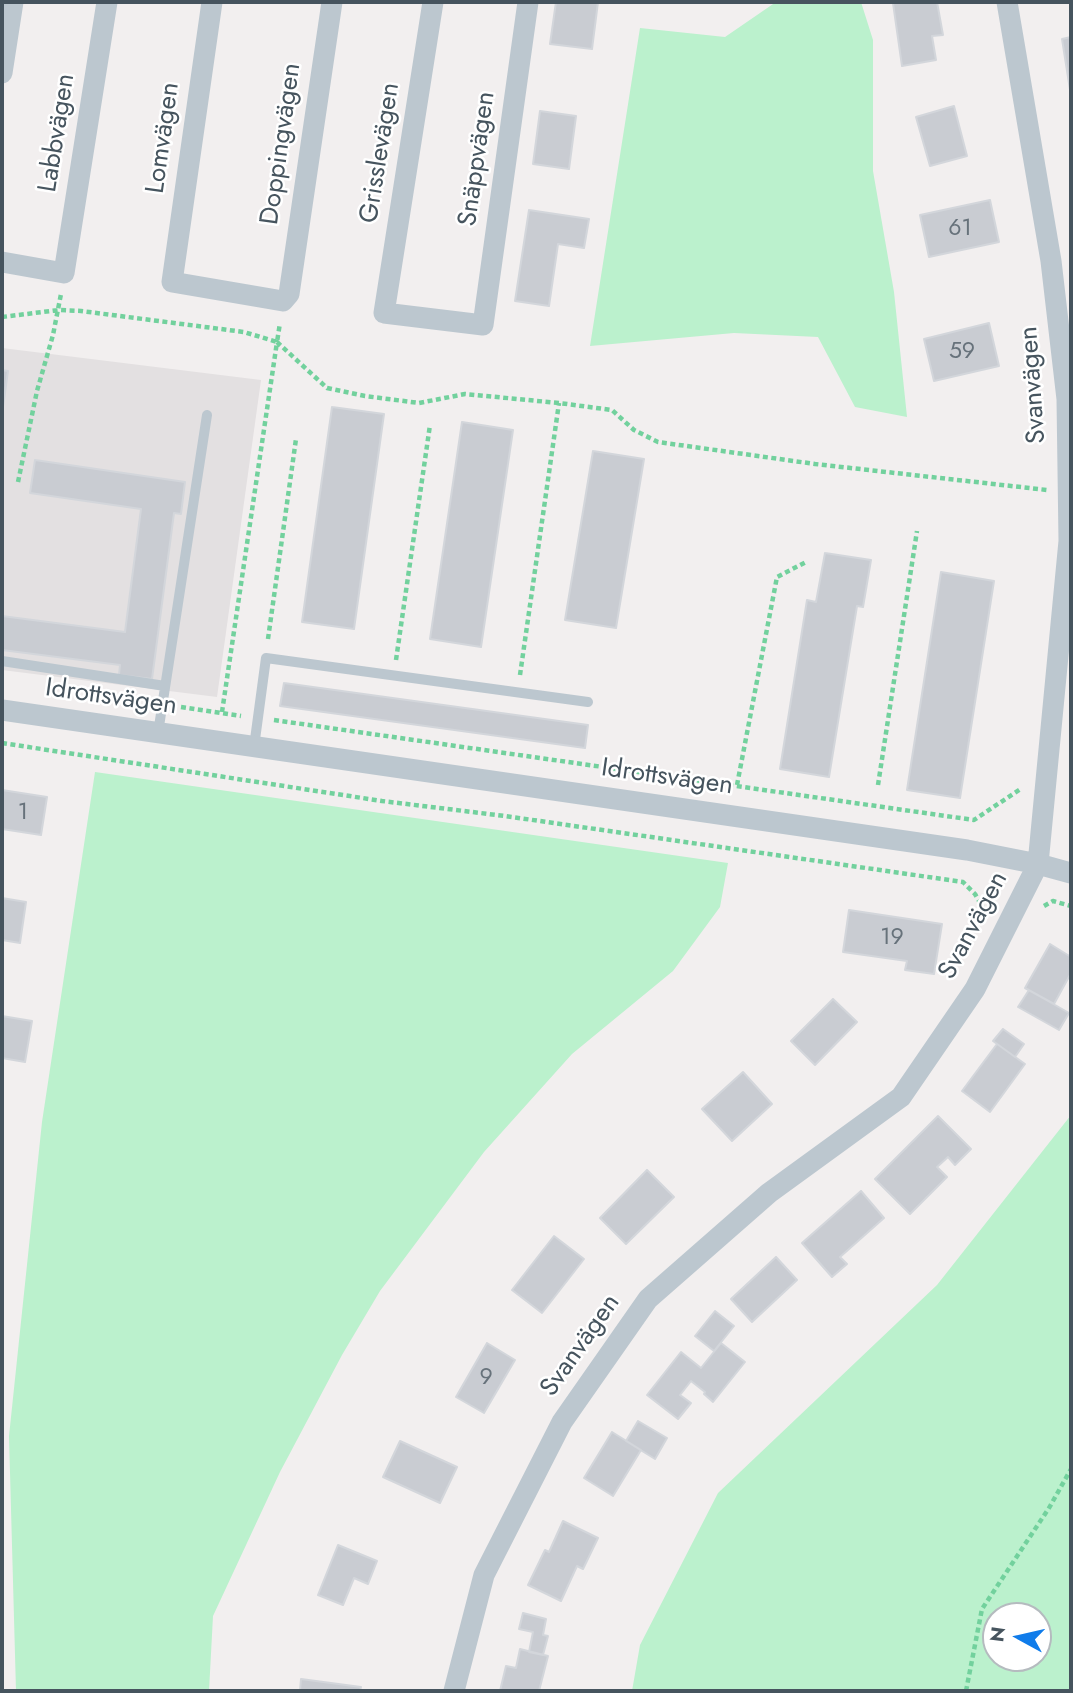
<!DOCTYPE html>
<html>
<head>
<meta charset="utf-8">
<style>
	body { margin:0 }
	#map { position:relative; width:1073px; height:1693px; overflow:hidden; background:#f2efef; font-family:Jost,sans-serif }
	canvas { display:block }
	.frame { position:absolute; inset:0; border:4px solid #46545e; pointer-events:none }
	.north { position:absolute; left:982px; top:1602px; width:70px; height:70px; box-sizing:border-box; background:#fff; border:2px solid #b5bbbf; border-radius:50%; rotate:278deg; font-size:19px; font-weight:700; line-height:28px; text-align:center; color:#46545e }
	.north::after { content:''; display:block; margin:auto; width:24px; height:32px; background:#107cea; clip-path:polygon(50% 0,100% 100%,50% 72%,0 100%) }
</style>
</head>
<body>
<div id="map">
<canvas width="1073" height="1693"></canvas>
<div class="frame"></div>
<div class="north">N</div>
</div>
<script>
const ctx = document.querySelector('canvas').getContext('2d');
ctx.lineJoin = 'round';
function fill(path, color) { ctx.fillStyle = color; ctx.fill(path, 'evenodd'); }
const toPath = rows => new Path2D(rows.map(r => 'M' + r).join(''));
function strokePath(path, color, width, dash) { ctx.strokeStyle = color; ctx.lineWidth = width; ctx.lineCap = dash ? 'butt' : 'round'; ctx.setLineDash(dash || []); ctx.stroke(path); }
function drawText(font, color, halo, rows, align = 'center') {
  ctx.font = font + ' Jost,sans-serif'; ctx.lineWidth = 5; ctx.setLineDash([]); ctx.textBaseline = 'middle'; ctx.strokeStyle = halo; ctx.fillStyle = color; for (const [text, x, y, turn = 0] of rows) {
    ctx.save(); ctx.translate(x, y); ctx.rotate((+turn || 0) * Math.PI / 180); ctx.textAlign = isNaN(turn) ? turn : align; if (halo) ctx.strokeText(text, 0, 0); ctx.fillText(text, 0, 0); ctx.restore();
  }
}
fill(toPath([
	[2,348,261,380,217,697,2,670]
]), '#e3e0e1');
fill(toPath([
	[776,2,861,2,873,40,873,171,894,292,907,417,855,407,818,337,734,333,590,346,640,28,725,37],
	[95,772,728,863,720,907,673,971,572,1054,484,1152,380,1291,342,1355,280,1472,213,1616,209,1691,16,1691,9,1436,42,1122],
	[1071,1115,1071,1691,632,1691,640,1645,718,1493,937,1285],
	[1038,1616,1038,1658,996,1658,996,1616]
]), '#bbf1cd');
const building = toPath([
	[556,2,598,2,592,49,550,44,556,2],
	[901,2,937,2,943,35,932,36,936,60,902,66,893,3,901,2],
	[1071,37,1071,96,1062,39,1071,37],
	[954,106,967,156,930,166,916,117,954,106],
	[540,111,576,116,569,169,533,164,540,111],
	[990,200,999,242,929,257,920,215,990,200],
	[529,210,589,219,584,248,558,244,549,306,515,301,529,210],
	[989,323,999,366,934,381,924,339,989,323],
	[2,370,8,371,2,414,2,370],
	[332,407,384,414,354,629,302,622,332,407],
	[462,422,513,430,481,647,430,639,462,422],
	[593,451,644,459,616,628,565,620,593,451],
	[35,460,185,482,181,514,174,513,152,679,119,675,120,665,2,650,2,616,125,632,141,509,30,493,35,460],
	[825,553,871,560,863,607,857,606,829,777,780,769,807,600,816,602,825,553],
	[941,572,994,581,960,798,907,790,941,572],
	[284,683,588,725,585,748,280,706,284,683],
	[2,790,47,797,41,835,2,829,2,790],
	[2,898,26,902,20,943,2,940,2,898],
	[849,910,942,924,934,974,905,970,907,961,843,952,849,910],
	[1050,944,1071,957,1071,973,1054,1004,1025,988,1050,944],
	[1029,990,1069,1013,1059,1030,1018,1007,1029,990],
	[833,999,857,1022,815,1065,791,1041,833,999],
	[2,1016,32,1021,25,1062,2,1058,2,1016],
	[1003,1029,1024,1044,1015,1057,993,1041,1003,1029],
	[997,1044,1025,1064,990,1112,962,1091,997,1044],
	[743,1072,772,1104,732,1141,702,1109,743,1072],
	[938,1116,971,1149,955,1165,948,1157,937,1167,947,1177,910,1214,875,1179,938,1116],
	[647,1170,674,1197,626,1244,600,1218,647,1170],
	[861,1191,884,1218,840,1257,847,1264,832,1277,802,1243,861,1191],
	[554,1236,584,1259,542,1313,512,1290,554,1236],
	[776,1257,797,1280,752,1322,731,1299,776,1257],
	[715,1311,734,1326,714,1351,695,1336,715,1311],
	[487,1343,515,1360,484,1413,456,1397,487,1343],
	[721,1343,745,1362,713,1402,704,1394,705,1392,691,1381,680,1395,691,1403,678,1419,647,1395,681,1352,701,1368,721,1343],
	[638,1421,667,1438,655,1459,626,1441,638,1421],
	[612,1432,641,1450,613,1496,584,1478,612,1432],
	[400,1441,457,1467,440,1503,383,1477,400,1441],
	[563,1521,598,1538,583,1569,577,1566,561,1601,528,1585,545,1550,549,1552,563,1521],
	[338,1545,377,1561,368,1584,354,1578,343,1605,318,1595,338,1545],
	[523,1613,546,1619,543,1635,548,1636,543,1655,529,1652,533,1632,519,1629,523,1613],
	[520,1649,548,1656,539,1691,500,1691,506,1666,516,1668,520,1649],
	[301,1679,361,1687,360,1691,300,1691,301,1679]
]);
fill(building, '#c9ccd2');
strokePath(building, '#d3d6db', 2);
strokePath(toPath([
	[2,317,59,310,81,311,244,332,277,342,280,323],
	[18,482,37,391,53,335,61,294],
	[268,639,296,439],
	[396,660,430,425],
	[520,675,559,403],
	[181,707,241,716],
	[222,712,277,342,327,388,365,396,419,403,465,394,559,403,612,410,634,430,658,442,815,464,1047,490],
	[274,720,974,820,1022,788],
	[2,743,382,801,505,816,963,882,975,894,986,913],
	[737,785,777,577,806,562],
	[878,785,917,531],
	[1044,906,1053,901,1071,906],
	[966,1691,982,1609,1049,1508,1071,1469]
]), '#72d19d', 4.5, [5, 3.5]);
strokePath(toPath([
	[2,661,165,686],
	[158,733,207,415],
	[254,747,266,658,588,702]
]), '#bcc7cf', 10);
strokePath(toPath([
	[212,2,172,282,283,301,289,294,332,2],
	[433,2,384,313,483,325,528,2],
	[2,73,13,2],
	[2,262,64,273,107,2],
	[2,710,967,850,1038,864,1071,873],
	[454,1691,484,1575,562,1422,648,1299,769,1193,901,1097,975,989,1038,864,1069,541,1067,399,1051,261,1007,2]
]), '#bcc7cf', 21);
drawText('23px', '#67727b', null, [
	["61",960,229],
	["59",962,352],
	["1",23,813],
	["19",892,938],
	["9",486,1378]
]);
drawText('26px', '#46545e', '#fff', [
	["Labbvägen",58,133,-81],
	["Lomvägen",164,138,-82],
	["Doppingvägen",282,144,-82],
	["Grisslevägen",381,153,-81],
	["Snäppvägen",478,159,-82],
	["Svanvägen",1034,385,-94],
	["Idrottsvägen",111,698,8],
	["Idrottsvägen",667,778,8],
	["Svanvägen",974,926,-62],
	["Svanvägen",581,1346,-55]
]);
</script>
</body>
</html>
